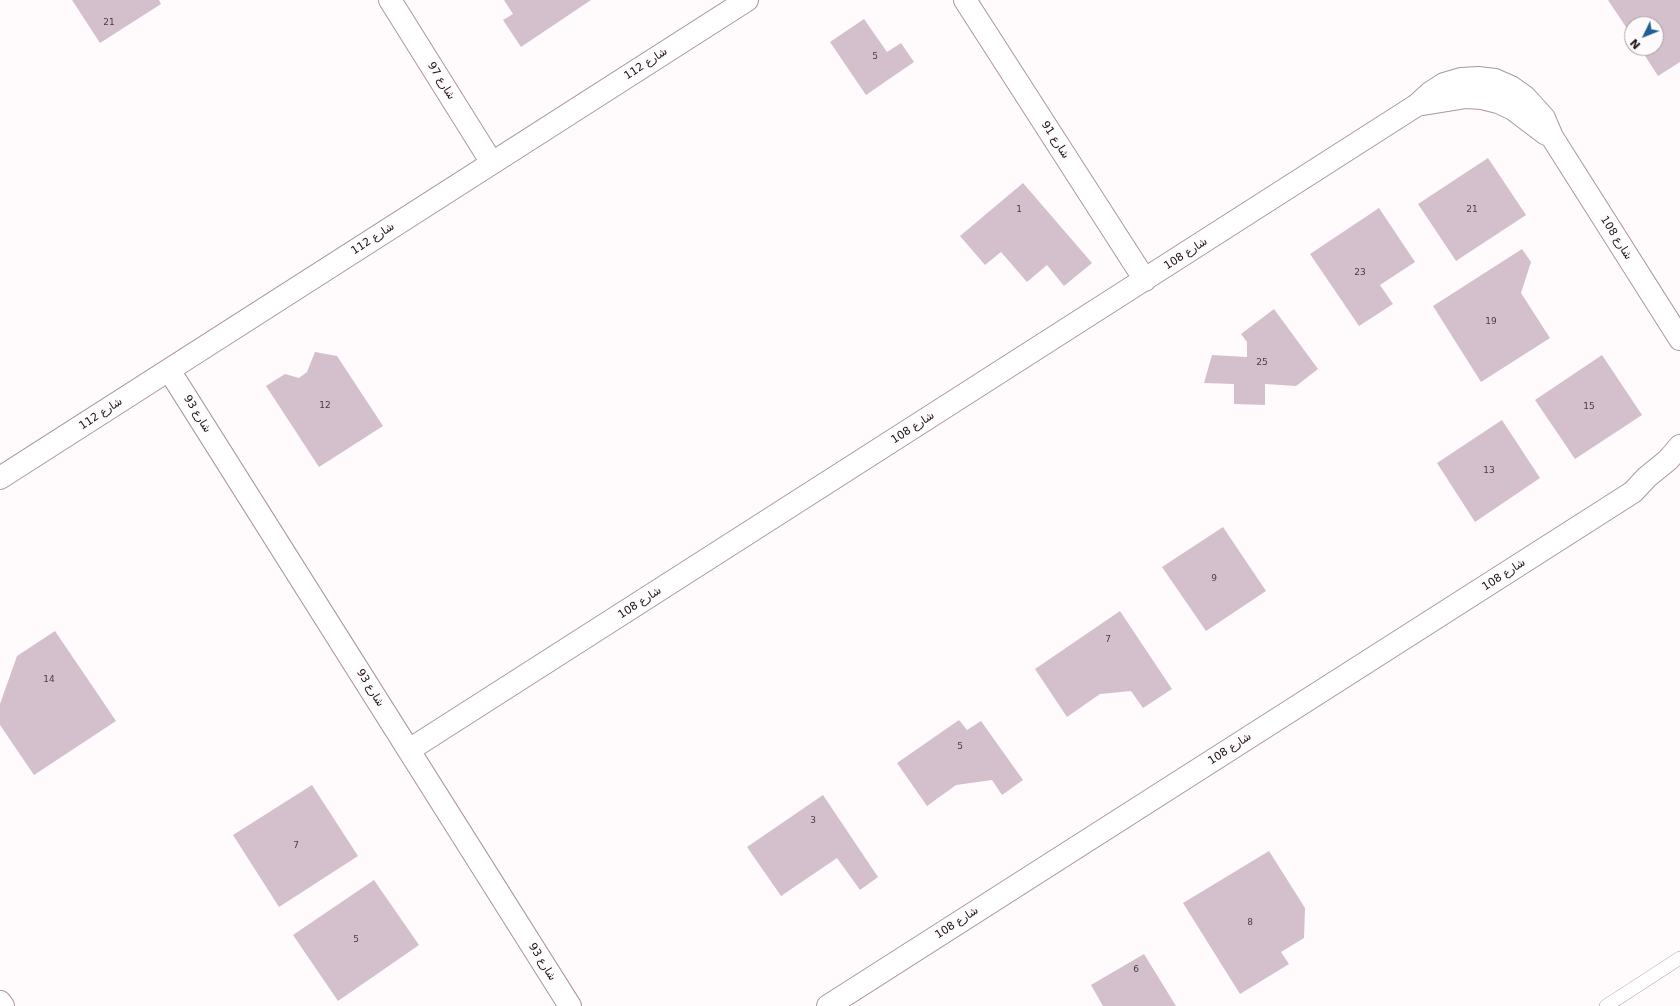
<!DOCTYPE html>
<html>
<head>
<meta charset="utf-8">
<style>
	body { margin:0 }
	#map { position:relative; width:1680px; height:1006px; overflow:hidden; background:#fffafb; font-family:"DejaVu Sans",sans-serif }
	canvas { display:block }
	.north { position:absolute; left:1624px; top:16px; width:40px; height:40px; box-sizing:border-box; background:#fffafb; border:1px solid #a39d9e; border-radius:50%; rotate:227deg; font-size:11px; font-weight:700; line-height:16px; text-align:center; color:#191113 }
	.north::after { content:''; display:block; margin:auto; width:14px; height:18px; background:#1e5f94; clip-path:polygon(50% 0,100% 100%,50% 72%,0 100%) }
</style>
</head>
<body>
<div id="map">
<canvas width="1680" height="1006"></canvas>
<div class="north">N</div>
</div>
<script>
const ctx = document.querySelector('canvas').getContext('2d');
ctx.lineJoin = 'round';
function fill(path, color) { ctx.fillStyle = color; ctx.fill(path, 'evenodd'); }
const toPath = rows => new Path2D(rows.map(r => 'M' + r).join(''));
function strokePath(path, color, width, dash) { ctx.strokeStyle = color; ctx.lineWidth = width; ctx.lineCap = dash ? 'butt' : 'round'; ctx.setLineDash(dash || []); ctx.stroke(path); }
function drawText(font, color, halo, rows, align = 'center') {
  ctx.font = font + ' "DejaVu Sans",Vazirmatn,sans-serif'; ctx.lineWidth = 3.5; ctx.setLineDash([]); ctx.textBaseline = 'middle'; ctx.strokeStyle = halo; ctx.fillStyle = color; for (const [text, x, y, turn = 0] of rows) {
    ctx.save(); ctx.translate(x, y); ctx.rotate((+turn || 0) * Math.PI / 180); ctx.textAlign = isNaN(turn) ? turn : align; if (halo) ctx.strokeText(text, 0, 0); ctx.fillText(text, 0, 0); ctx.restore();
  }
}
fill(toPath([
	[72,0,159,0,161,4,100,43],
	[504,0,591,0,521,47,503,20,513,14],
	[1608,0,1680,0,1680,62,1658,76,1640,48,1656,48,1656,24,1632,24,1632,36],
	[864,19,887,52,901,43,914,62,866,95,830,42],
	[1488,158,1526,215,1456,261,1418,204],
	[1023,183,1092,263,1064,286,1047,265,1027,282,1001,252,985,265,960,236],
	[1379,208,1415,262,1380,285,1393,304,1359,326,1310,254],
	[1522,249,1531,262,1521,293,1550,338,1481,382,1433,306],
	[1274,309,1318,369,1296,386,1265,384,1265,405,1234,404,1234,384,1204,383,1212,355,1247,357,1247,342,1241,334],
	[315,352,337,356,383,426,319,467,266,386,285,374,299,378,307,372],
	[1602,355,1642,415,1575,459,1535,400],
	[1502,420,1540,478,1475,522,1437,463],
	[1223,527,1266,591,1206,631,1162,567],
	[1120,611,1172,689,1143,708,1131,691,1100,694,1067,717,1035,669],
	[55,631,116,721,34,775,0,725,0,704,17,656],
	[959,720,967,730,981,721,1023,780,1002,795,992,780,956,785,927,806,897,763],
	[312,785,358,856,279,907,233,835],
	[823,795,878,877,860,890,837,858,781,896,747,847],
	[1269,851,1305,908,1304,938,1281,952,1289,964,1240,994,1183,903],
	[374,880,419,945,338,1001,293,935],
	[1144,954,1176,1006,1103,1006,1091,985]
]), '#d3c0cc');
const service = toPath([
	[1606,1006,1680,958]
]);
const minor = toPath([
	[390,0,492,163],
	[965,0,1145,280],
	[1417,105,1466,97,1482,98,1498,102,1513,109,1546,134],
	[169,370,570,1006],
	[0,478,747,0],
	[409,750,1417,105,1430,93,1444,84,1461,79,1478,78,1495,80,1511,87,1525,97,1544,118,1552,137,1680,339],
	[0,1002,3,1006],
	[828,1006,1633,492,1647,477,1668,460,1680,446]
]);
strokePath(service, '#ac979c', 14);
strokePath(minor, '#ac979c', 24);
strokePath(service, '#fff', 13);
strokePath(minor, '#fff', 22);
drawText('9px', '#483d41', null, [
	["21",109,23],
	["5",875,57],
	["1",1019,210],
	["21",1472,210],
	["23",1360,273],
	["19",1491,322],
	["25",1262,363],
	["12",325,406],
	["15",1589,407],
	["13",1489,471],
	["9",1214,579],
	["7",1108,640],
	["14",49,680],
	["5",960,747],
	["3",813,821],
	["7",296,846],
	["8",1250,923],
	["5",356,940],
	["6",1136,970]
]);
drawText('11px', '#191113', '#fffafb', [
	["شارع 112",646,64,-33],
	["شارع 97",441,81,58],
	["شارع 91",1055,140,57],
	["شارع 108",1616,238,58],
	["شارع 112",373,239,-33],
	["شارع 108",1186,254,-33],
	["شارع 112",101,414,-33],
	["شارع 93",197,414,58],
	["شارع 108",913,428,-33],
	["شارع 108",1504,575,-33],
	["شارع 108",640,603,-33],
	["شارع 93",370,688,58],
	["شارع 108",1230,749,-33],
	["شارع 108",957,923,-33],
	["شارع 93",542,962,58]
]);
</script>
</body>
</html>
